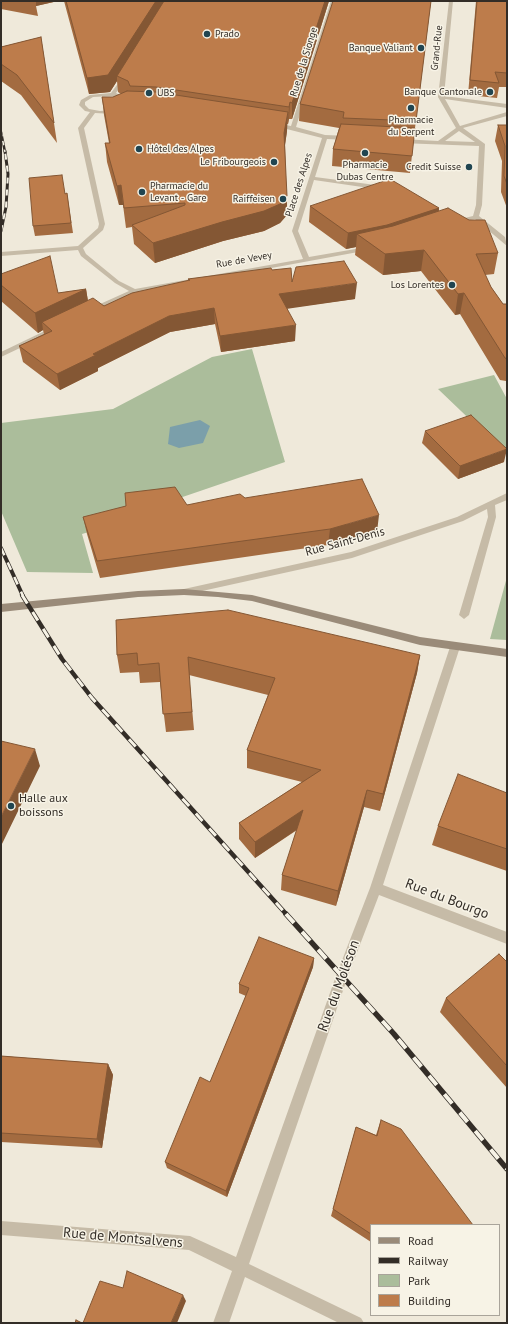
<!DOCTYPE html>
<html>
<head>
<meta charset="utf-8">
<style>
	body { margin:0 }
	#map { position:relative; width:508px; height:1324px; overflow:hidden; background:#efe9da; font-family:"PT Sans",sans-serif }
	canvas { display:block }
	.frame { position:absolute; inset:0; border:2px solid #332d27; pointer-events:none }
	.legend { position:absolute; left:370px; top:1224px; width:130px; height:92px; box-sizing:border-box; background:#f7f3e6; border:1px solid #a9a49a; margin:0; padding:5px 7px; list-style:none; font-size:12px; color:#332d27 }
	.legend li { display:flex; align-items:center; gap:8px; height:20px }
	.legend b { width:20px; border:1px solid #a9a49a }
</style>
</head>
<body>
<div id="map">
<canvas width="508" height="1324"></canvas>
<div class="frame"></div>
<ul class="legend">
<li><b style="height:5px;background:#9a8b79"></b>Road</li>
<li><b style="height:5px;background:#332d27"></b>Railway</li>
<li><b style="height:11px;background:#abbd9b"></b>Park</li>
<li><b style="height:11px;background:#bd7c4b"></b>Building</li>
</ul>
</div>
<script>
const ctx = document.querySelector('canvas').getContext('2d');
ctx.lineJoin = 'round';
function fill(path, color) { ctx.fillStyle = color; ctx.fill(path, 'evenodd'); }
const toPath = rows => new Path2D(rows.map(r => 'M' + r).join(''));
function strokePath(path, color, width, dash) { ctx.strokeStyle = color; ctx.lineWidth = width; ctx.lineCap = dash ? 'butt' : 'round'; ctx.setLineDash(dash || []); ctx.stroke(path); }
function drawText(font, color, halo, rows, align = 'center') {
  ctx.font = font + ' "PT Sans",sans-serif'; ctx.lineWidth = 3; ctx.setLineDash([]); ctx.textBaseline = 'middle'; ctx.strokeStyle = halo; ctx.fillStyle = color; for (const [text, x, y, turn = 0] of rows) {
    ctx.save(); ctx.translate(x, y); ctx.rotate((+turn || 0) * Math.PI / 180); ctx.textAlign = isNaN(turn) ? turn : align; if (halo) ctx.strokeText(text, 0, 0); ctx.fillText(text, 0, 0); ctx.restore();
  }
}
fill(toPath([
	[252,349,285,462,165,503,126,521,82,534,93,573,27,572,1,511,1,423,113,409,212,357],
	[494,375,507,399,507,455,438,389],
	[507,577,507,640,490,639]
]), '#abbd9b');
fill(toPath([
	[200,420,210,426,203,443,179,448,168,444,170,427]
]), '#7b9faa');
fill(toPath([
	[331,1,335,1,296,127,325,135,350,136,353,138,350,140,327,139,315,177,383,186,386,188,383,190,314,180,298,231,309,257,367,247,370,249,369,250,136,293,92,313,88,311,89,309,129,291,115,283,81,256,78,250,1,256,1,252,78,246,98,228,99,224,78,128,90,112,85,111,79,105,81,100,90,95,111,93,125,74,128,76,116,93,130,100,131,102,127,109,114,114,95,113,84,128,105,224,103,230,83,248,86,254,119,281,135,289,303,259,292,231,322,138,271,125,274,123,291,126,331,1],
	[112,96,125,101,123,107,113,110,100,111,89,109,85,105,85,102,93,97,112,96],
	[449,1,453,1,444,96,507,104,507,108,445,99,460,126,507,112,507,116,463,128,485,144,482,205,479,216,505,237,507,246,475,219,455,223,452,221,473,216,476,205,479,146,400,143,397,141,400,139,438,141,456,128,438,97,449,1],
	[459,131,475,142,445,141,459,131],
	[53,327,60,329,1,357,1,352,53,327],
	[507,493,507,500,495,505,496,517,469,615,464,619,459,615,488,517,487,509,463,521,352,558,184,595,179,592,184,589,351,552,457,517,507,493],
	[455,643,460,647,383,885,507,932,507,944,379,895,348,976,249,1264,361,1318,364,1323,339,1323,245,1277,229,1323,213,1323,232,1271,189,1250,1,1235,1,1221,190,1236,236,1257,336,976,370,888,450,647,455,643]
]), '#c6bba7');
fill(toPath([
	[184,589,252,595,420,637,507,649,507,657,420,645,252,601,218,597,184,595,138,597,1,612,1,604,138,591,184,589]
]), '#9a8b79');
const railFar4 = toPath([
	[1,132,5,152]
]);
const railFar3 = toPath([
	[1,231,6,207,8,174,5,151]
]);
const railFar2 = toPath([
	[1,548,23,596]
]);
const railFar1 = toPath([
	[22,595,62,659,92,698,287,915]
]);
const rail = toPath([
	[286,914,394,1034,507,1169]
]);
strokePath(railFar4, '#332d27', 2.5);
strokePath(railFar3, '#332d27', 3);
strokePath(railFar2, '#332d27', 4);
strokePath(railFar1, '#332d27', 4.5);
strokePath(rail, '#332d27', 5.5);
strokePath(railFar4, '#f7f3e6', 1.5, [4.5]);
strokePath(railFar3, '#f7f3e6', 2, [6]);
strokePath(railFar2, '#f7f3e6', 2.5, [8]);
strokePath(railFar1, '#f7f3e6', 3, [10]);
strokePath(rail, '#f7f3e6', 4, [12]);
fill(toPath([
	[1,1,58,1,36,6,38,16,1,9],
	[64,1,329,1,292,119,289,119,288,124,287,124,287,131,285,145,287,215,280,223,264,231,223,241,155,263,134,244,132,227,126,228,123,205,119,205,107,162,105,143,109,143,104,115,102,97,113,97,121,94,118,92,117,81,110,92,89,94],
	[431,1,415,128,410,173,332,166,333,149,339,128,299,121,300,104],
	[476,1,507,1,507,87,499,87,497,98,468,95],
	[41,37,57,143,21,95,1,81,1,47],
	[498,125,507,125,507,208,501,192,502,161,495,141],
	[67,193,73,233,35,236,33,226,65,194],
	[310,206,439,208,439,211,498,253,494,274,485,275,491,287,503,304,507,304,507,383,506,381,500,380,460,314,455,315,421,271,383,275,355,255,356,247,346,249,309,222],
	[272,270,292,282,355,299,287,308,295,341,221,352,215,324,170,332,98,368,98,371,60,390,23,362,19,346,44,334,43,330,38,333,1,301,1,274,58,293,86,289,88,301,104,306,189,281,188,279],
	[425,431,504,462,458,479,422,443],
	[245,498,377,532,328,545,100,578,87,534,83,517],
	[116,620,420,655,417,673,380,811,364,807,336,906,281,890,282,875,297,830,255,858,239,839,239,823,302,782,247,768,247,750,268,695,189,675,194,730,166,732,160,682,140,683,139,672,120,673,117,655],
	[507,793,507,871,432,845,438,826],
	[314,958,313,967,227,1197,167,1168,165,1162,210,1082,246,996,239,993,239,984],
	[507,962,507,1088,440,1012,446,998],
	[1,1056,108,1064,113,1075,102,1148,1,1142],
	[381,1120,371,1225,371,1242,331,1216,356,1127,376,1135]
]), '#a36b40');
fill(toPath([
	[36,1,58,1,36,6],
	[156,1,166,1,117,76,117,81,110,92,89,94,87,78],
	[325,1,329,1,292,119,292,103],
	[290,102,289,119,288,124,289,107],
	[288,112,287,131,284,152,284,133],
	[121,185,123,205,119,205,117,186],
	[287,196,287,215,280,223,264,231,223,241,155,263,153,243],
	[439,208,437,224,357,234,356,247,346,249,348,233],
	[424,250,421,271,383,275,385,254],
	[357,283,355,299,279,310,279,294],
	[86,289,89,308,42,322,43,330,38,333,35,313],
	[464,293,460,314,455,315,458,294],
	[214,308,215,324,170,332,98,368,98,371,60,390,57,374,93,354,169,316],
	[296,325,295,341,221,352,220,336],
	[507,449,504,462,458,479,460,466],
	[379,515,377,532,328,545,330,529],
	[420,655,417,673,380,811,383,794],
	[35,749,40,766,1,846,1,817],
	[367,790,364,807,336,906,338,891],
	[303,810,302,826,255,858,255,842],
	[314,958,313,967,227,1197,226,1191],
	[108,1064,113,1075,102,1148,97,1139],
	[183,1295,186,1301,177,1323,171,1323]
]), '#845734');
const building = toPath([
	[66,1,156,1,108,75,87,78,66,1],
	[164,1,325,1,292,103,290,102,289,107,156,87,130,86,128,81,117,76,164,1],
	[333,1,431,1,416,121,343,118,344,112,300,104,333,1],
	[477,1,507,1,507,73,495,72,499,83,470,80,477,1],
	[41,37,54,123,17,75,1,64,1,47,41,37],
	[127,91,156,92,288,112,284,133,287,196,280,204,264,211,222,222,153,243,132,225,185,205,185,203,124,208,121,185,117,186,105,143,110,143,102,97,113,97,127,91],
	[341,124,415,128,412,156,333,149,341,124],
	[498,125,507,125,507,184,504,176,505,146,498,125],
	[62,175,65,194,67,193,71,223,33,226,29,178,62,175],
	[390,179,439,208,387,225,348,233,310,206,390,179],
	[448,208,469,220,485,220,498,253,476,254,491,287,503,304,507,304,507,359,505,358,464,293,458,294,424,250,385,254,357,234,393,226,448,208],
	[50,256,58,293,86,289,35,313,1,285,1,274,50,256],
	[344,261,357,283,279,294,296,325,220,336,214,308,169,316,93,354,96,355,57,374,19,346,52,331,42,322,93,298,104,306,132,293,190,280,188,279,271,268,272,270,291,268,292,282,296,267,344,261],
	[471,415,507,449,460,466,425,431,471,415],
	[362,479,379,515,330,529,97,561,83,517,126,506,125,493,175,487,187,505,240,494,245,498,362,479],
	[228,610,420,655,383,794,367,790,338,891,282,875,303,810,255,842,239,823,321,770,247,750,275,678,188,657,192,712,163,714,159,663,138,665,137,653,117,655,116,620,228,610],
	[1,741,35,749,1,817,1,741],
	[458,774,507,793,507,849,438,826,458,774],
	[259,937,314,958,226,1191,165,1162,200,1077,210,1082,249,988,239,984,259,937],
	[499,954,507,962,507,1066,446,998,499,954],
	[1,1056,108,1064,97,1139,1,1133,1,1056],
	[381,1120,401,1129,473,1225,371,1225,371,1234,333,1209,356,1127,377,1136,381,1120],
	[127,1271,183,1295,171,1323,83,1323,100,1281,123,1288,127,1271],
	[76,1320,82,1323,75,1323,76,1320]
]);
fill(building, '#bd7c4b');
strokePath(building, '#845734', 1);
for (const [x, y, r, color] of [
	[207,34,4,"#204551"],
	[421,48,4,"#204551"],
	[490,92,4,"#204551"],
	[149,93,4,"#204551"],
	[411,108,4,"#204551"],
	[139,149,4,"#204551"],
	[365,153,4,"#204551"],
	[274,162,4,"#204551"],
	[469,167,4,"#204551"],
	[142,192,4,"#204551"],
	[283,199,4,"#204551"],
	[452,285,4,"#204551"],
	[11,806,4,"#204551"]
]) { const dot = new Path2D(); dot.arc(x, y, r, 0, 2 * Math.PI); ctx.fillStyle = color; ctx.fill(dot); strokePath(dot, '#f7f3e6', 1.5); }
drawText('10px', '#332d27', '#f7f3e6', [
	["Prado",215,34,"left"],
	["Banque Valiant",413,48],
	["Banque Cantonale",482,92],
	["UBS",157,93,"left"],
	["Pharmacie",411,120,"center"],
	["du Serpent",411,132,"center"],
	["Hôtel des Alpes",147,149,"left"],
	["Le Fribourgeois",266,162],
	["Pharmacie",365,165,"center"],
	["Dubas Centre",365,177,"center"],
	["Credit Suisse",461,167],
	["Pharmacie du",150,186,"left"],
	["Levant - Gare",150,198,"left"],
	["Raiffeisen",275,199],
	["Los Lorentes",444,285]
], 'right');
drawText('10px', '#332d27', '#f7f3e6', [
	["Grand-Rue",437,48,-84],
	["Rue de la Sionge",304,62,-73],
	["Place des Alpes",299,185,-72],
	["Rue de Vevey",244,260,-10]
]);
drawText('12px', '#332d27', '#f7f3e6', [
	["Rue Saint-Denis",345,542,-15]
]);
drawText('12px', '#332d27', '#f7f3e6', [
	["Halle aux",19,799],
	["boissons",19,813]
], 'left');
drawText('14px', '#332d27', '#f7f3e6', [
	["Rue du Bourgo",447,899,21],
	["Rue du Moléson",339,986,-70],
	["Rue de Montsalvens",123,1238,5]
]);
</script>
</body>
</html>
